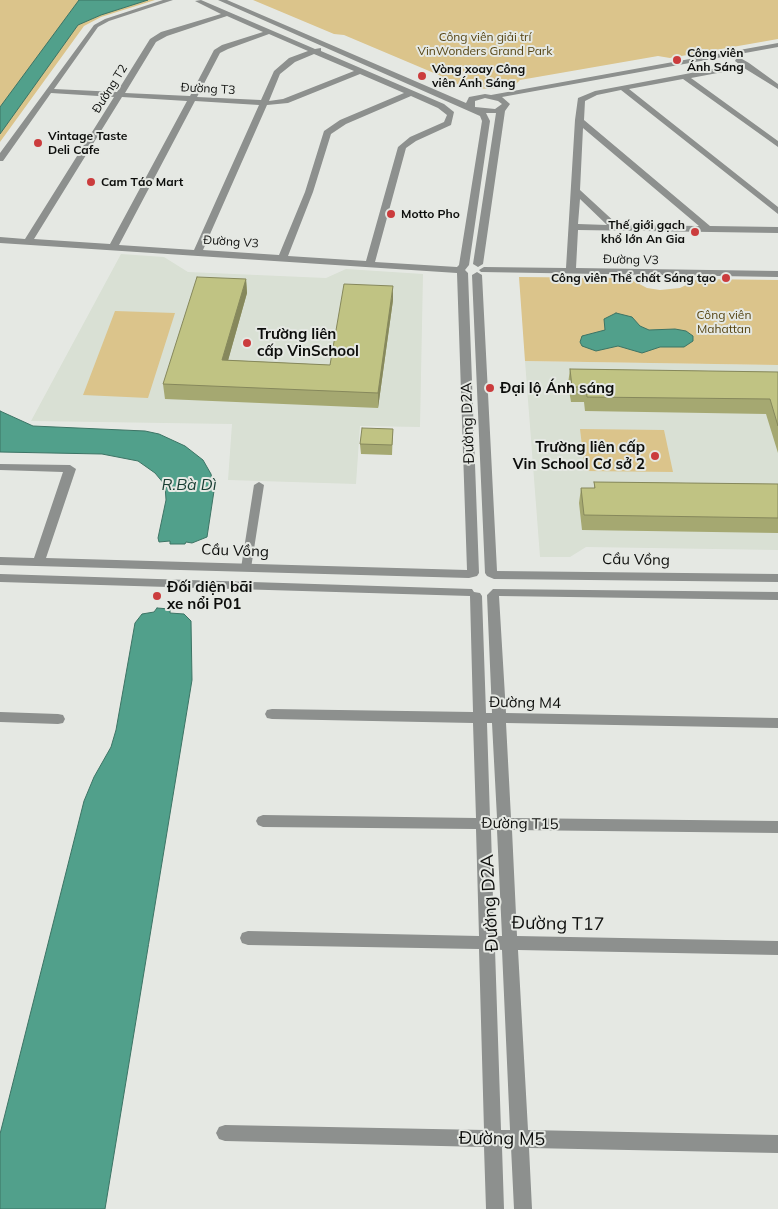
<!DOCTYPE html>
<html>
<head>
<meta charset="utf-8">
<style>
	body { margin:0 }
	canvas { display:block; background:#e5e8e3 }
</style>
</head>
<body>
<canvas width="778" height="1209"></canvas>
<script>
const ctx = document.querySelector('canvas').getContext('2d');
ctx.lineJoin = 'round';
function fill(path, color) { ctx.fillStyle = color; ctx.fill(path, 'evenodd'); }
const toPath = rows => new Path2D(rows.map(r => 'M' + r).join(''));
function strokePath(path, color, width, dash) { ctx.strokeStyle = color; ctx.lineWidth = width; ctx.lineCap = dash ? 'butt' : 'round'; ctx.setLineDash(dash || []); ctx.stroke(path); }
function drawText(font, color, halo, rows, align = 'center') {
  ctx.font = font + ' Mulish,sans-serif'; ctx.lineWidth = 4; ctx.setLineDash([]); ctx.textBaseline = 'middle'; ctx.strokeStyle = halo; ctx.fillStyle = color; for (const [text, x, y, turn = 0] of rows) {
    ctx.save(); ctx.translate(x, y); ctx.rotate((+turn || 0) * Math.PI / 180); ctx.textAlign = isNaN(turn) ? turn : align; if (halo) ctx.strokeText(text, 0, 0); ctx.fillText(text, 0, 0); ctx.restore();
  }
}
fill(toPath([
	[121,254,164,257,188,272,326,278,346,269,423,274,420,427,360,426,356,484,228,480,232,424,31,421],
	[525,361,778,365,778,550,586,547,570,557,540,557]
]), '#d9e0d4');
fill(toPath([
	[0,0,155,0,101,17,84,26,0,142],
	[253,0,778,0,778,39,670,58,658,56,520,80,514,86,503,88,473,89,444,80,441,76,344,35,334,34],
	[519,277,628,278,647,288,660,290,680,288,698,279,778,280,778,365,525,361],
	[115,311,175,313,148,398,83,395],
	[580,429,664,430,673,472,585,471]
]), '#dbc48b');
const water = toPath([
	[79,0,148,0,101,15,78,25,0,134,0,107,79,0],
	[616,313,632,317,640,326,649,330,675,329,686,331,693,336,693,341,684,347,660,347,642,353,618,346,596,351,582,346,580,342,582,336,605,330,604,319,616,313],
	[0,411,33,426,145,431,159,434,185,446,203,460,211,474,214,491,207,537,192,543,186,542,185,544,170,544,170,541,159,542,158,538,166,500,165,485,155,473,138,461,102,454,0,452,0,411],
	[157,608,170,609,170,613,184,614,191,621,192,680,105,1209,0,1209,0,1134,84,801,94,777,111,747,116,730,135,623,142,614,154,612,157,608]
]);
fill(water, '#51a08b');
strokePath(water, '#3d7465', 1);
fill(toPath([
	[259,482,264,485,251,568,246,571,241,568,254,485,259,482]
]), '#8d908e');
fill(toPath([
	[163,0,173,0,109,21,98,27,54,89,117,92,150,39,161,32,221,14,195,1,201,0,315,49,321,48,321,51,444,104,454,112,451,125,416,141,406,148,375,262,457,267,459,265,482,121,480,116,218,0,227,0,466,103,469,97,485,94,491,95,778,43,778,47,502,97,510,104,505,111,483,264,478,267,473,264,496,113,486,113,490,121,469,265,465,270,468,273,479,573,477,576,469,578,0,565,0,557,34,558,63,472,0,470,0,464,70,465,76,469,46,558,467,570,457,273,0,243,0,237,25,239,114,97,51,93,3,161,0,161,0,153,94,25,105,19,163,0],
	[227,16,263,32,222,45,214,50,190,96,125,93,156,42,167,36,227,16],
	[269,34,308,51,289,58,274,71,261,100,197,97,220,53,228,49,269,34],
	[314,54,354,71,283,99,269,101,280,74,295,62,314,54],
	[360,74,404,93,340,120,324,131,305,192,279,255,203,250,267,105,288,103,360,74],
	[411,96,438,108,447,115,444,122,410,137,398,147,366,261,288,256,313,192,331,134,346,124,411,96],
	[122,97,187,101,110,244,34,239,122,97],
	[485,98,498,101,502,104,495,109,475,107,475,101,485,98],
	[195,101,259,105,194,250,119,245,195,101],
	[736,59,742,59,749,63,778,84,778,89,744,68,691,78,778,141,778,147,683,79,629,89,778,207,778,214,621,90,597,95,585,101,584,120,710,226,778,227,778,233,578,230,576,268,778,271,778,277,481,272,479,270,484,267,566,268,575,120,578,98,595,91,739,64,735,61,736,59],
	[583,128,699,226,618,225,580,190,583,128],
	[580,199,607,225,578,224,580,199],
	[477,272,482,275,497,571,778,574,778,582,494,579,487,576,485,573,472,275,477,272],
	[0,574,472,589,474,592,480,593,482,596,486,713,492,713,487,595,493,589,778,592,778,600,499,596,506,713,778,718,778,728,506,723,511,818,778,821,778,833,512,830,517,936,778,941,778,955,518,950,528,1130,778,1135,778,1153,529,1148,532,1209,514,1209,511,1147,502,1147,504,1209,486,1209,484,1147,225,1141,219,1139,216,1133,219,1127,225,1125,484,1130,479,949,248,945,242,943,240,938,242,933,248,931,479,936,476,829,263,827,258,825,256,821,258,817,263,815,476,818,473,723,272,719,267,718,265,714,267,710,272,709,473,712,470,596,0,582,0,574],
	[487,723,492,723,497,818,490,818,487,723],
	[491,830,497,830,502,936,494,936,491,830],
	[495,949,502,950,510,1130,501,1130,495,949],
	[0,712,58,714,63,715,65,719,63,723,58,724,0,722,0,712]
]), '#8d908e');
fill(toPath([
	[246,279,247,293,228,360,330,365,393,300,378,408,165,399,163,384],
	[570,369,778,372,778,453,766,414,585,411,584,402,571,402,568,384],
	[393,429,392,455,361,454,360,444],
	[594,482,778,484,778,533,582,530,579,503,581,488,594,488]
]), '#a5a871');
fill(toPath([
	[246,279,247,293,224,375,222,360],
	[393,286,393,300,378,408,378,393]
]), '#86885c');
const building = toPath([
	[197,277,246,279,222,360,330,365,344,284,393,286,378,393,163,384,197,277],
	[570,369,778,372,778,426,770,399,587,397,586,387,572,387,570,369],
	[362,428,393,429,392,445,360,444,362,428],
	[594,482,778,484,778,518,584,515,581,488,595,488,594,482]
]);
fill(building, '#c0c383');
strokePath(building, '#86885c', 1);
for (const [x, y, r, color] of [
	[677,60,5,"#cb3c3d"],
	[422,76,5,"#cb3c3d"],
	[38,143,5,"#cb3c3d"],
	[91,182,5,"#cb3c3d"],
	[391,214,5,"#cb3c3d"],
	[695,232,5,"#cb3c3d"],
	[726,278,5,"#cb3c3d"],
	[247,343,5,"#cb3c3d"],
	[490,388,5,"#cb3c3d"],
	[655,456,5,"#cb3c3d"],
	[157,596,5,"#cb3c3d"]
]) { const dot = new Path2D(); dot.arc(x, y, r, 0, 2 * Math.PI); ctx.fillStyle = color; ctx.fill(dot); strokePath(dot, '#e5e8e3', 2); }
drawText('12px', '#564514', '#e5e8e3', [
	["Công viên giải trí",485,37],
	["VinWonders Grand Park",485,51],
	["Công viên",724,315],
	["Mahattan",724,329]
]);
drawText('bold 12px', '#0d0e0c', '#e5e8e3', [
	["Công viên",687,53],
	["Ánh Sáng",687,67],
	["Vòng xoay Công",432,69],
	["viên Ánh Sáng",432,83],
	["Vintage Taste",48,136],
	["Deli Cafe",48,150],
	["Cam Táo Mart",101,182],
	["Motto Pho",401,214],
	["Thế giới gạch",685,225,"right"],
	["khổ lớn An Gia",685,239,"right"],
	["Công viên Thể chất Sáng tạo",716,278,"right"]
], 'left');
drawText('12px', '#0d0e0c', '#e5e8e3', [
	["Đường T2",110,89,-58],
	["Đường T3",208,89,3],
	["Đường V3",231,242,4],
	["Đường V3",631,260,1]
]);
drawText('bold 15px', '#0d0e0c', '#e5e8e3', [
	["Trường liên",257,334],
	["cấp VinSchool",257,351],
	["Đại lộ Ánh sáng",500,388],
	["Trường liên cấp",645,447,"right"],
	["Vin School Cơ sở 2",645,464,"right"],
	["Đối diện bãi",167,587],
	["xe nổi P01",167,604]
], 'left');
drawText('15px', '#0d0e0c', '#e5e8e3', [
	["Đường D2A",468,423,-92],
	["Cầu Vồng",235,551,2],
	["Cầu Vồng",636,560,1],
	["Đường M4",525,703,1],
	["Đường T15",520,824,1]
]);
drawText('italic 16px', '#193e34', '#e5e8e3', [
	["R.Bà Dì",189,485]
]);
drawText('18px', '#0d0e0c', '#e5e8e3', [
	["Đường D2A",490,903,-93],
	["Đường T17",558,924,1],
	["Đường M5",502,1139,1]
]);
</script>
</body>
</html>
